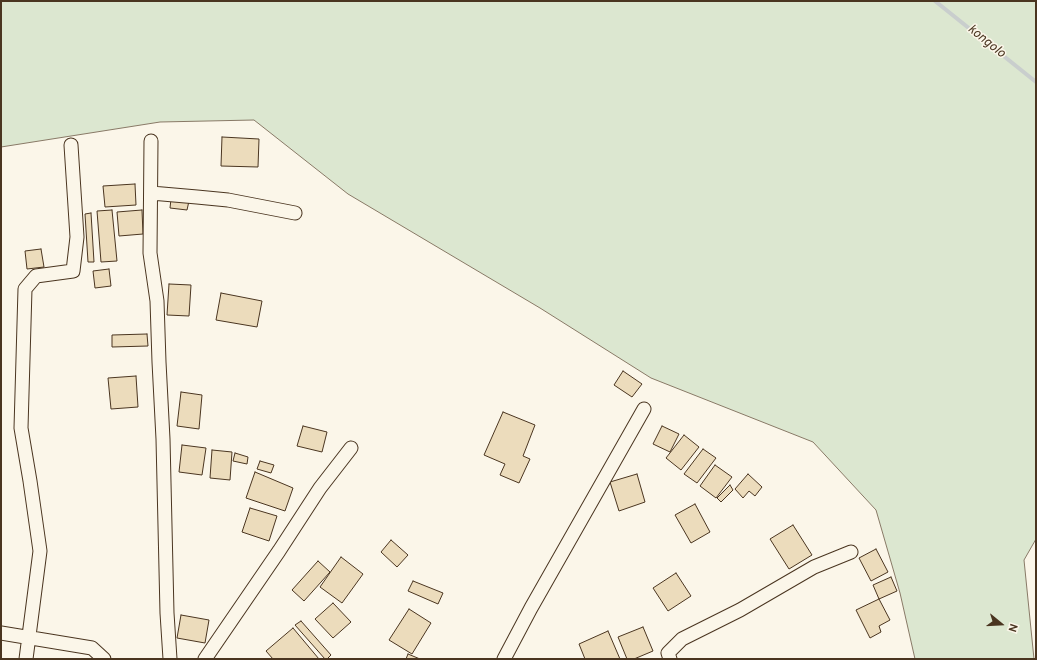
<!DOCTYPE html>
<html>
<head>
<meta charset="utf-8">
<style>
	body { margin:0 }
	#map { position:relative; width:1037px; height:660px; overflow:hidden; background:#fbf6e9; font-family:Overpass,sans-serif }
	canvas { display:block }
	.frame { position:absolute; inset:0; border:2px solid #4a3520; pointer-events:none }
	.north { position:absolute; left:981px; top:604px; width:40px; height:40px; -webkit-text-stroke:3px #fbf6e9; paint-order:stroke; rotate:108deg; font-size:11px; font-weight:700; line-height:16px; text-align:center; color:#4a3520 }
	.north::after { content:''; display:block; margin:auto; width:14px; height:18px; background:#4a3520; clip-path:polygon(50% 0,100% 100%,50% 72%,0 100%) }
</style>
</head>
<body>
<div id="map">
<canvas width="1037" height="660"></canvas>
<div class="frame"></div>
<div class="north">N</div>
</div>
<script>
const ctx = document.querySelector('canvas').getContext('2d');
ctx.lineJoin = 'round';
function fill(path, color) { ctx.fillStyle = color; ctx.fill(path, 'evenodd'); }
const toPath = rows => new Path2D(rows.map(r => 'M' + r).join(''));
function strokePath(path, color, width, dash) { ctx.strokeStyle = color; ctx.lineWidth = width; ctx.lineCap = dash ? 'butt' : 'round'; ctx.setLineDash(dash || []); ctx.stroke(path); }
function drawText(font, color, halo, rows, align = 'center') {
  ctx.font = font + ' Overpass,sans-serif'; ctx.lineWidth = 3; ctx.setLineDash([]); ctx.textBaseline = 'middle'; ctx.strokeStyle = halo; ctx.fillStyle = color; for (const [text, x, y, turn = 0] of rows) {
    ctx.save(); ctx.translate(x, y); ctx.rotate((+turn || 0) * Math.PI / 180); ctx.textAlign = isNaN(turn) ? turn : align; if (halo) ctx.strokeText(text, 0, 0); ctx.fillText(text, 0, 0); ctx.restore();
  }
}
const green = toPath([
	[1,1,1036,1,1036,539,1024,560,1034,659,915,659,900,593,876,510,813,442,651,378,540,308,348,194,254,120,160,122,1,147,1,1]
]);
fill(green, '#dce7d0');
strokePath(green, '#887966', 1);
strokePath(toPath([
	[935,1,1036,82]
]), '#c9cecd', 4);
const building = toPath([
	[222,137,259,139,258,167,221,166,222,137],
	[135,184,136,205,105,207,103,186,135,184],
	[171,199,189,201,187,210,170,208,171,199],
	[112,210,117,261,101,262,97,211,112,210],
	[142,210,143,234,119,236,117,212,142,210],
	[91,213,94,262,88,262,85,214,91,213],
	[41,249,44,267,27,269,25,251,41,249],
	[109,269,111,286,95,288,93,271,109,269],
	[169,284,191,285,189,316,167,315,169,284],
	[221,293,262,301,257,327,216,320,221,293],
	[147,334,148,346,112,347,112,335,147,334],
	[623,371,642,384,632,397,614,385,623,371],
	[136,376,138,407,111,409,108,378,136,376],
	[181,392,202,395,199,429,177,426,181,392],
	[503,412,535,425,523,456,530,459,519,483,500,475,505,464,484,455,503,412],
	[303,426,327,432,322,452,297,446,303,426],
	[662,426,679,434,670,452,653,444,662,426],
	[684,435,699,447,681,470,666,458,684,435],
	[182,445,206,448,202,475,179,472,182,445],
	[703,449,716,458,697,483,684,474,703,449],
	[212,450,232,452,230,480,210,478,212,450],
	[235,453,248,457,247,464,233,461,235,453],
	[260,461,274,465,271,473,257,469,260,461],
	[715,465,732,477,716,498,700,486,715,465],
	[255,472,293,488,285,511,246,498,255,472],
	[637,474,645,502,619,511,610,482,637,474],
	[748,474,762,487,755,496,749,491,743,498,735,489,748,474],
	[730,485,733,490,721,502,717,498,730,485],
	[695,504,710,532,691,543,675,515,695,504],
	[250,508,277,516,269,541,242,532,250,508],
	[793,525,812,555,789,569,770,539,793,525],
	[391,540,408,555,397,567,381,552,391,540],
	[876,549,888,572,871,581,859,558,876,549],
	[341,557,363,574,342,603,320,587,341,557],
	[318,561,330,572,304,601,292,590,318,561],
	[676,573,691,596,668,611,653,588,676,573],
	[891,577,897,591,879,599,873,585,891,577],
	[413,581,443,593,438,604,408,591,413,581],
	[879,599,890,620,879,626,881,632,870,638,856,610,879,599],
	[333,603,351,622,333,638,315,619,333,603],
	[409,609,431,623,412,654,389,640,409,609],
	[181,615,209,620,205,643,177,638,181,615],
	[301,621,331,655,327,659,325,659,295,625,301,621],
	[643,627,653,651,634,659,627,659,618,637,643,627],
	[293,628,319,659,273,659,266,651,293,628],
	[608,631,620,659,585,659,579,644,608,631],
	[408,654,420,659,406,659,408,654]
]);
fill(building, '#ecdcbc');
strokePath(building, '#4a3520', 1);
const minor = toPath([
	[151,141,150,253,157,301,159,362,163,439,167,613,170,659],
	[151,193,197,197,228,200,295,213],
	[1,633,92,648,104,659],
	[26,659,40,551,30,481,21,428,25,289,36,276,73,271,77,237,71,145],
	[205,659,279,551,320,488,351,448],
	[504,659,531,608,644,409],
	[670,659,668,653,682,639,740,610,814,567,851,552]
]);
strokePath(minor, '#4a3520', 15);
strokePath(minor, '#fbf6e9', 13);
drawText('italic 13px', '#4a3520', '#fbf6e9', [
	["kongolo",986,42,39]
]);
</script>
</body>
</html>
